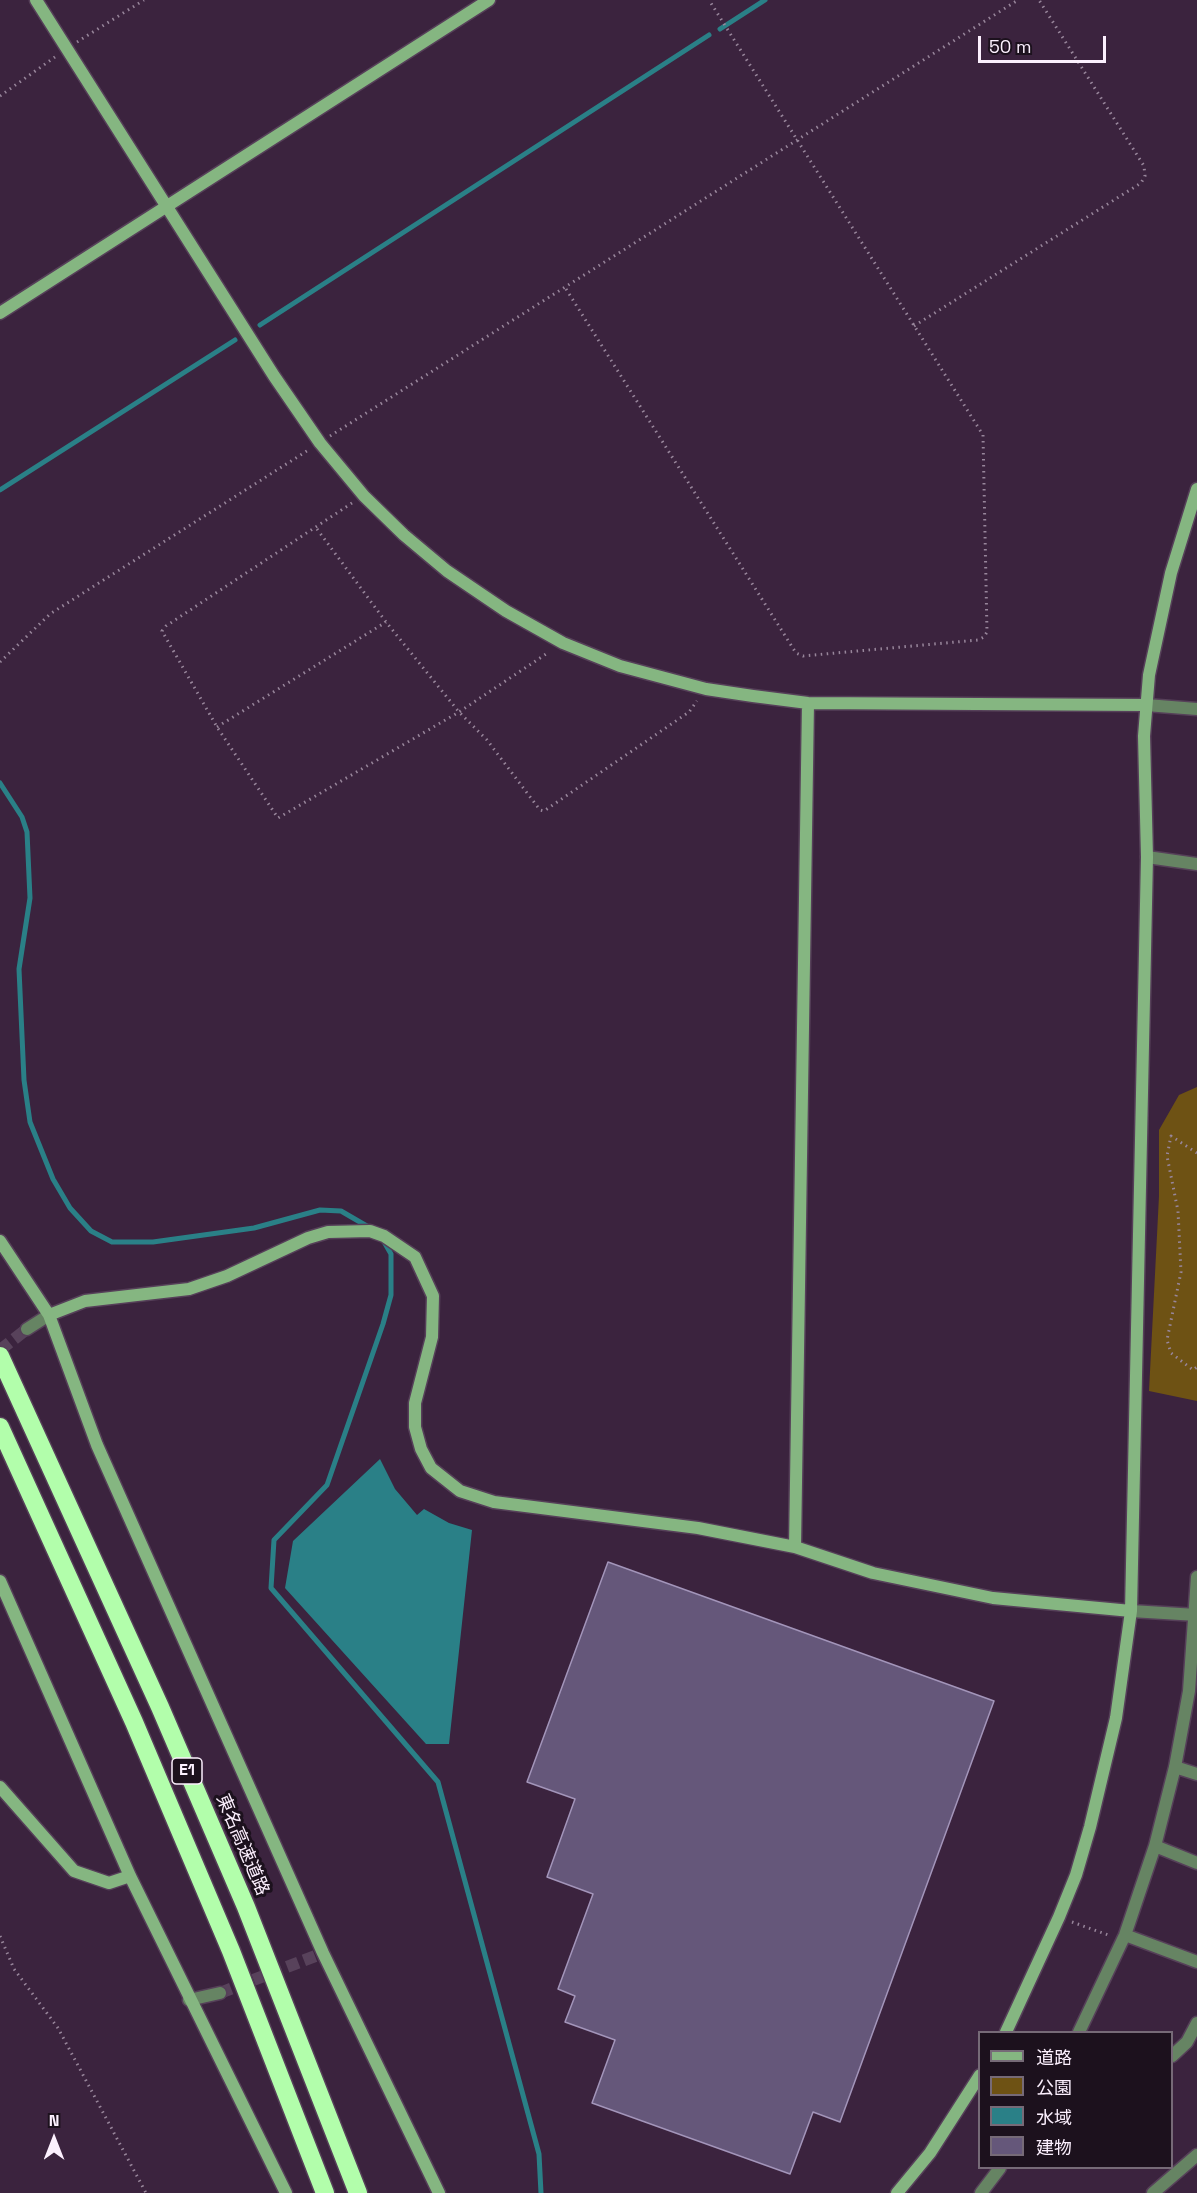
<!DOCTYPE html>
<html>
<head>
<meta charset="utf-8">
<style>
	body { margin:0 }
	#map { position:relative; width:1197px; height:2193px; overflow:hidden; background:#3b233e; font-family:"Space Grotesk","Noto Sans JP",sans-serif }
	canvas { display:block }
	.legend { position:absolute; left:978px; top:2031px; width:195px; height:138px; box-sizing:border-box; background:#1c111d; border:2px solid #766a77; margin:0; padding:8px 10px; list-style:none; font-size:18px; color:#fcf0fe }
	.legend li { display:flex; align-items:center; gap:12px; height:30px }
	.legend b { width:30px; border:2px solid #766a77 }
	.north { position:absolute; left:24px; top:2109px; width:60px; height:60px; -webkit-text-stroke:4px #1c111d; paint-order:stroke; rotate:0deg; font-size:16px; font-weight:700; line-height:24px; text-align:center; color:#fcf0fe }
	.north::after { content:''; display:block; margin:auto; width:21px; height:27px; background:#fcf0fe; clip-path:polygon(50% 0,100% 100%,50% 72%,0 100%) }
	.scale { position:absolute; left:978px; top:36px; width:128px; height:27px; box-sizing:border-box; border:3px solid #fcf0fe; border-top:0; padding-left:8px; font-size:18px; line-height:21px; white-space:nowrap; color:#fcf0fe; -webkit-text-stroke:4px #1c111d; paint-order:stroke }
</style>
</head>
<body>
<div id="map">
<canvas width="1197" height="2193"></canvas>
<ul class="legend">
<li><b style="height:8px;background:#85b681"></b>道路</li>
<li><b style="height:16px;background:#6e5214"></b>公園</li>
<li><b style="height:16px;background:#2a8087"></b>水域</li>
<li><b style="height:16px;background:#65577a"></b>建物</li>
</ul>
<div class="north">N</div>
<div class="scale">50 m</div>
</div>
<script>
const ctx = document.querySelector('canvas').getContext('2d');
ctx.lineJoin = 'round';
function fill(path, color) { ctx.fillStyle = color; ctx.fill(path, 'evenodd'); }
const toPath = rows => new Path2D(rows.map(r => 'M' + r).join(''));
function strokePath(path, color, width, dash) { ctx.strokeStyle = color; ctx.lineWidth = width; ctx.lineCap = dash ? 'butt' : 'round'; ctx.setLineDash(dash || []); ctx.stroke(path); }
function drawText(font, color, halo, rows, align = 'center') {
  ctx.font = font + ' "Space Grotesk","Noto Sans JP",sans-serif'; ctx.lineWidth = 6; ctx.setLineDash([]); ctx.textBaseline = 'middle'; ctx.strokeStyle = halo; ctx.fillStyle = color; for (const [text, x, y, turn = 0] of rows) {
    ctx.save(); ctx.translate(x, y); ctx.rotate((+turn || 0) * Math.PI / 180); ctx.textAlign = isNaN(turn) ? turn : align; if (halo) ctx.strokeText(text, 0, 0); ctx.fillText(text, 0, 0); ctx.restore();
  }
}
fill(toPath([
	[1197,1087,1197,1401,1149,1391,1159,1196,1159,1130,1179,1095]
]), '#6e5214');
fill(toPath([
	[380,1459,395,1489,417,1515,424,1509,449,1523,472,1530,449,1744,426,1744,285,1588,293,1541]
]), '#2a8087');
strokePath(toPath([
	[720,29,765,0],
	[260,325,709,35],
	[0,490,235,340],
	[0,783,22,817,27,832,30,898,19,969,24,1080,30,1122,53,1179,70,1208,91,1231,112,1242,153,1242,254,1228,320,1210,341,1211,372,1229],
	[383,1240,391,1254,391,1295,383,1324,327,1485,274,1540,271,1588,438,1782,539,2154,541,2193]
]), '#2a8087', 5);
const building = toPath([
	[608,1562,994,1701,840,2122,813,2112,790,2174,592,2103,615,2040,565,2022,575,1996,558,1989,593,1894,547,1877,575,1799,527,1782,608,1562]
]);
fill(building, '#65577a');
strokePath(building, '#a395ba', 1.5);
strokePath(toPath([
	[0,1350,27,1329],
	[220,1993,323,1953]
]), '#58425b', 12, [12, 6]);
const street = toPath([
	[1146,705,1197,709],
	[1147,857,1197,864],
	[27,1329,49,1315],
	[1131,1611,1197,1615],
	[1175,1767,1197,1774],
	[1155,1846,1197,1863],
	[1125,1935,1197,1962],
	[189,2000,220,1993],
	[1079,2032,1125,1935,1155,1846,1175,1767,1189,1691,1197,1577],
	[1172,2056,1187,2042,1197,2023],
	[981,2193,1000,2168],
	[1153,2193,1197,2155]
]);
const secondary = toPath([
	[36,0,274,376,320,443,364,496,404,535,447,571,506,611,563,643,620,666,706,689,753,696,808,703,1146,705],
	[0,313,489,0],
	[0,1241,49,1315,97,1445,323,1953,439,2193],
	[49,1315,85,1301,189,1289,227,1276,308,1238,328,1232,370,1231,384,1236,415,1257,433,1296,432,1337,415,1403,415,1427,421,1449,431,1468,460,1491,494,1502,698,1528,795,1547,873,1573,993,1598,1131,1611],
	[795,1547,808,703],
	[0,1581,130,1876,286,2193],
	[0,1787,74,1871,109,1883,130,1876],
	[1006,2032,1059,1917,1076,1875,1090,1827,1116,1718,1131,1611,1147,857,1144,736,1149,675,1171,573,1197,489],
	[897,2193,930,2153,980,2075]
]);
const highway = toPath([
	[0,1356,160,1707,246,1907,358,2193],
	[0,1427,134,1722,231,1951,325,2193]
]);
strokePath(street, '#564059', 15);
strokePath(secondary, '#564059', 15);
strokePath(highway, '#564059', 21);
strokePath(toPath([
	[77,42,144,0],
	[0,96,55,57],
	[566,289,796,653,803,656,978,640,984,637,987,632,983,435,709,0],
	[914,326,1141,183,1145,176,1144,166,1039,0],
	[330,436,1018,0],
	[352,503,166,626,162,631,217,727,278,818,459,712,549,652],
	[317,529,386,622,459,712,487,740,540,810,544,811,689,712,697,701],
	[0,662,50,614,310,449],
	[217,727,386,622],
	[1197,1153,1171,1136,1167,1156,1178,1211,1181,1272,1167,1340,1171,1353,1193,1370,1197,1367],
	[1072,1922,1111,1936],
	[0,1936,14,1969,58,2028,146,2193]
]), '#98869b', 3, [1.5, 4.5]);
strokePath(street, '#668463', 12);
strokePath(secondary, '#85b681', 12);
strokePath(highway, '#b2feab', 18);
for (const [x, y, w] of [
	[187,1771,30]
]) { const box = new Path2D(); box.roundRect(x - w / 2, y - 13, w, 26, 4.5); ctx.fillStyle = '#1c111d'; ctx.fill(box); strokePath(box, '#fcf0fe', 1.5); }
drawText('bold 16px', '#fcf0fe', null, [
	["E1",187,1771]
]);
drawText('18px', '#fcf0fe', '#1c111d', [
	["東名高速道路",242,1845,67]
]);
</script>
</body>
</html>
